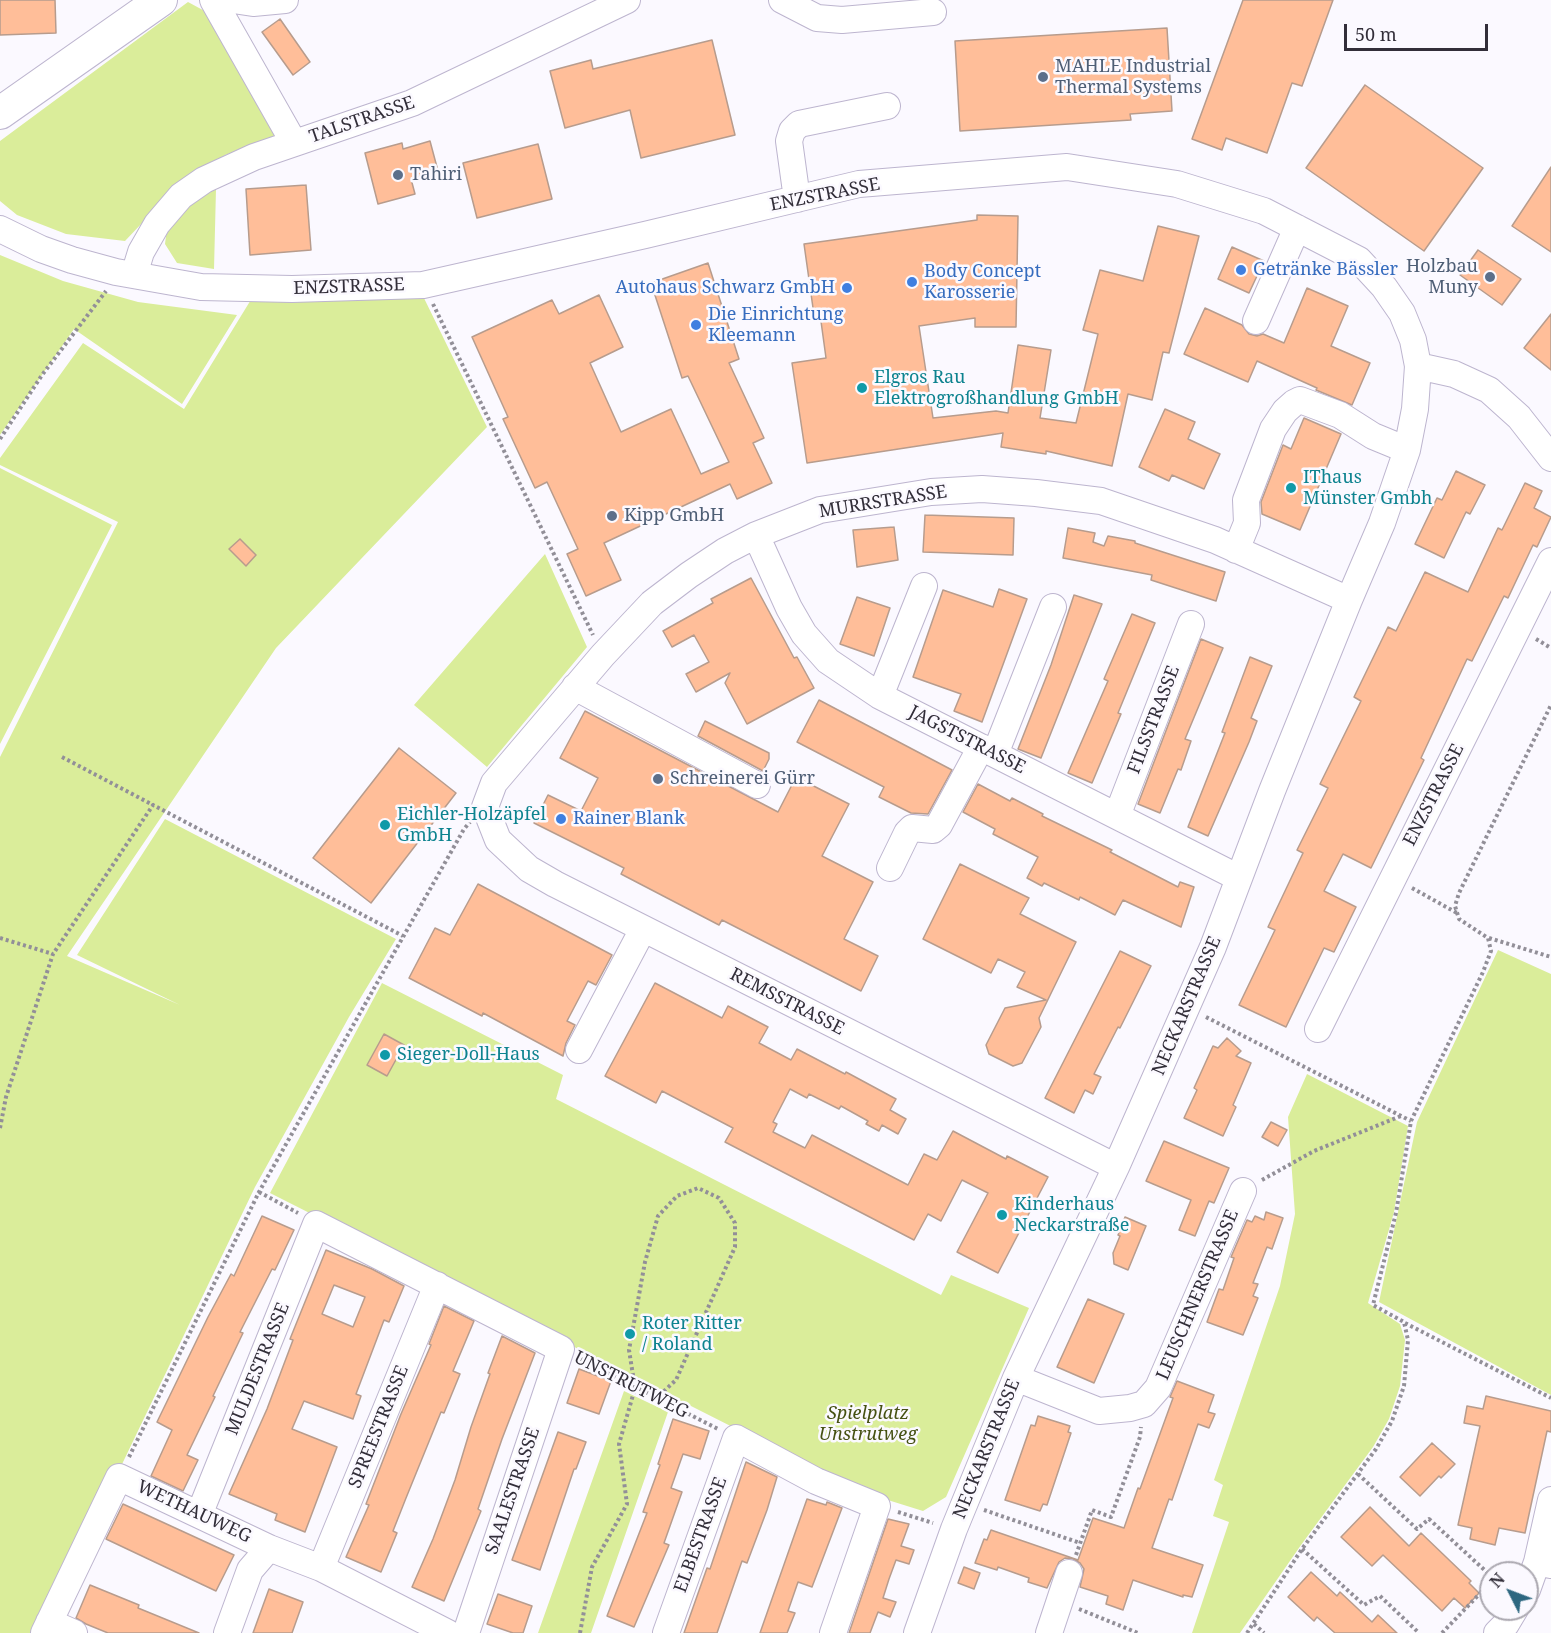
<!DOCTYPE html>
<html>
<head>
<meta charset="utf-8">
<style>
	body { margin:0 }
	#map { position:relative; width:1551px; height:1633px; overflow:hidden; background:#fbf9ff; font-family:"Noto Serif",serif }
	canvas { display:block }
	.north { position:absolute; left:1479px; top:1561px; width:60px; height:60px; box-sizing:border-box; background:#fbf9ff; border:2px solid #aba8b0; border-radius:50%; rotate:312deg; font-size:16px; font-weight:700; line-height:24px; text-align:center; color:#322e39 }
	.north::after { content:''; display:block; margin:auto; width:21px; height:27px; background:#2d6780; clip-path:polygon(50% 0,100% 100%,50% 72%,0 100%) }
	.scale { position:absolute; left:1344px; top:24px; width:144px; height:27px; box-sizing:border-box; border:3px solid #322e39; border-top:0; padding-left:8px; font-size:18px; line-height:21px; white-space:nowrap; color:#322e39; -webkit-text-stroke:4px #fbf9ff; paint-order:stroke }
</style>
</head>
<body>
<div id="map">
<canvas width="1551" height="1633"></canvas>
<div class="north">N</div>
<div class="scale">50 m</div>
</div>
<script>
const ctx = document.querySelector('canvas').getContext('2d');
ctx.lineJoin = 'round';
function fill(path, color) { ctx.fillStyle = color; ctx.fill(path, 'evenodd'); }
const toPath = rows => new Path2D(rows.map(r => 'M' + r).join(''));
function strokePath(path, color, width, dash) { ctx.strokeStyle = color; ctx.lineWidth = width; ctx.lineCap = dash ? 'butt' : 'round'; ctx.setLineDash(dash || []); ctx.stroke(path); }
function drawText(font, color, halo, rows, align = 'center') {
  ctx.font = font + ' "Noto Serif",serif'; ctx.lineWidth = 5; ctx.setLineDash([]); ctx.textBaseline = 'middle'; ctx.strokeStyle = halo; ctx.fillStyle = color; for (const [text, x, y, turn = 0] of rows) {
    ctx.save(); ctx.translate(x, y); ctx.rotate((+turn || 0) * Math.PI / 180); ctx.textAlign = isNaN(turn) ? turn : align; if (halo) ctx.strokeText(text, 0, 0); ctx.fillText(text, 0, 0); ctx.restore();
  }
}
fill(toPath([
	[188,2,212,15,283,136,225,155,180,183,125,241,66,234,17,215,0,201,0,141],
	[216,189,214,269,177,263,165,244,167,228,182,205],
	[0,255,63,281,138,302,237,315,182,404,74,329,0,435],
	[421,292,487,427,276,648,67,956,180,1005,77,955,165,819,396,939,349,1017,255,1187,41,1633,0,1633,0,757,118,522,0,465,0,458,83,343,184,409,252,298],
	[0,468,112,525,0,744],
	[545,554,587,647,487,767,414,705],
	[1498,950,1551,974,1551,1395,1379,1302,1417,1122],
	[382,983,563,1075,556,1099,941,1295,951,1275,1029,1308,946,1497,923,1511,859,1491,270,1193],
	[1307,1074,1408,1126,1394,1212,1368,1303,1400,1324,1405,1340,1400,1386,1389,1419,1373,1447,1301,1545,1240,1633,1192,1633,1229,1522,1213,1516,1223,1485,1214,1480,1280,1286,1295,1214,1288,1117],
	[624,1391,668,1412,591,1633,538,1633]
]), '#daed9a');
const building = toPath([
	[0,0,55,0,56,33,0,35,0,0],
	[1243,0,1333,0,1302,86,1292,83,1267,153,1226,138,1222,150,1192,139,1243,0],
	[280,19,310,62,293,75,262,32,280,19],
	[1167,28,1172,111,1130,114,1131,120,960,131,955,41,1167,28],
	[712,40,735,135,641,158,630,110,565,128,550,71,591,60,593,69,712,40],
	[1365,85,1483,168,1424,251,1306,168,1365,85],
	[430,141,438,171,411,179,415,194,378,204,365,153,402,143,403,149,430,141],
	[538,144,552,199,477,218,463,163,538,144],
	[1551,167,1551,252,1512,226,1551,167],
	[306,185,311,250,250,255,246,189,306,185],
	[977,215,1018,216,1016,327,975,327,975,318,919,326,933,418,996,411,1008,413,1018,345,1051,350,1040,418,1076,423,1098,334,1083,330,1100,270,1143,281,1158,226,1199,236,1169,353,1163,352,1152,400,1128,394,1112,466,1046,451,1046,454,1001,447,1003,433,807,463,792,363,826,358,820,314,814,315,804,244,977,220,977,215],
	[1232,247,1264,261,1249,293,1218,279,1232,247],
	[1478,250,1521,279,1502,305,1460,275,1478,250],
	[708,263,739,359,729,363,764,438,753,443,772,483,737,499,730,484,604,543,621,580,586,596,567,554,578,549,547,482,535,488,503,419,508,417,472,337,552,300,559,314,599,295,623,347,590,363,621,432,671,409,701,474,729,462,688,376,682,378,651,283,708,263],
	[1307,288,1348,306,1331,346,1370,363,1352,405,1316,390,1317,388,1257,361,1248,382,1184,354,1205,308,1242,325,1249,334,1257,336,1263,334,1284,343,1307,288],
	[1551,314,1551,370,1524,348,1551,314],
	[1165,409,1195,422,1188,439,1220,454,1204,489,1172,475,1169,481,1139,467,1165,409],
	[1304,418,1341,434,1300,530,1262,514,1261,502,1283,445,1291,449,1304,418],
	[1456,471,1485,485,1470,514,1466,512,1444,558,1415,544,1437,498,1442,500,1456,471],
	[1525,483,1542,491,1534,508,1551,517,1537,547,1533,545,1508,598,1504,596,1472,661,1467,659,1421,758,1424,760,1371,868,1343,854,1324,891,1356,907,1334,952,1324,948,1286,1027,1239,1005,1275,930,1268,927,1303,853,1297,850,1328,788,1320,784,1361,701,1354,697,1388,627,1396,631,1425,572,1468,592,1498,528,1502,530,1525,483],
	[925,515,1014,518,1013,555,923,552,925,515],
	[894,527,898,560,857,567,853,530,894,527],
	[1068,528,1095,533,1093,542,1104,546,1108,536,1135,541,1135,543,1225,572,1216,601,1151,580,1152,575,1063,558,1068,528],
	[240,539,256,555,246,566,229,549,240,539],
	[751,578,794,658,797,657,814,688,747,724,725,683,730,673,696,692,686,674,709,662,694,635,672,647,663,631,713,603,711,599,751,578],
	[999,589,1027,599,982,722,954,711,961,694,913,677,943,590,993,607,999,589],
	[1074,595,1102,604,1041,758,1018,749,1051,665,1074,595],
	[857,597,890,608,874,656,840,644,857,597],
	[1132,614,1155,623,1118,713,1121,714,1092,783,1068,773,1108,681,1104,679,1132,614],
	[1201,639,1223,648,1185,739,1191,741,1181,770,1178,769,1160,813,1138,804,1201,639],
	[1250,657,1272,666,1251,718,1257,721,1249,742,1208,836,1188,827,1225,733,1222,732,1250,657],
	[819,700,952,770,928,814,911,813,879,797,884,787,797,742,819,700],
	[585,711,778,812,796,777,849,804,822,856,873,882,844,939,878,956,861,991,722,920,719,925,621,874,624,868,534,823,548,795,581,811,598,778,560,758,585,711],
	[705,721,769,753,769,759,763,771,698,736,705,721],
	[399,748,456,793,371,903,313,858,399,748],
	[978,784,1010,801,1012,798,1043,814,1042,816,1112,850,1110,852,1178,887,1180,882,1194,887,1181,927,1123,900,1115,915,1080,897,1079,900,1044,883,1042,886,1027,878,1038,857,993,834,995,829,963,812,978,784],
	[960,864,1029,898,1020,914,1076,942,1039,1018,1041,1027,1022,1063,1013,1066,989,1054,986,1045,1005,1008,1046,1000,1017,987,1025,972,998,959,991,973,923,939,960,864],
	[478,884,612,955,596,985,588,981,567,1021,575,1025,566,1043,563,1056,483,1013,482,1016,409,978,435,928,450,935,478,884],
	[1120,951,1151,966,1120,1028,1118,1027,1094,1074,1101,1077,1093,1094,1085,1090,1074,1113,1045,1098,1120,951],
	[655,983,722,1018,728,1006,768,1027,759,1043,791,1060,797,1049,845,1074,846,1072,896,1099,890,1110,906,1119,898,1134,882,1125,879,1131,866,1124,868,1121,841,1106,839,1109,809,1094,807,1098,790,1089,773,1122,777,1124,773,1132,805,1148,812,1135,908,1185,924,1154,937,1160,953,1131,1006,1159,1007,1156,1048,1177,998,1273,957,1252,988,1193,962,1180,941,1221,928,1214,914,1240,725,1142,733,1128,662,1091,656,1103,605,1076,655,983],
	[384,1034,404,1045,387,1076,367,1065,384,1034],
	[1227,1038,1241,1051,1236,1056,1251,1063,1233,1105,1236,1107,1223,1136,1184,1118,1197,1090,1194,1088,1213,1046,1218,1048,1227,1038],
	[1271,1122,1287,1130,1278,1146,1262,1137,1271,1122],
	[1164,1141,1229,1168,1214,1203,1209,1201,1195,1236,1179,1230,1191,1200,1146,1181,1164,1141],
	[1266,1212,1283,1218,1272,1249,1267,1247,1253,1283,1258,1284,1253,1296,1258,1298,1243,1335,1207,1322,1219,1289,1223,1290,1234,1258,1231,1257,1247,1220,1252,1222,1255,1216,1264,1220,1266,1212],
	[262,1216,294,1230,275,1270,272,1269,240,1332,243,1333,213,1396,215,1397,187,1455,198,1460,183,1491,151,1476,172,1430,157,1422,208,1317,231,1274,234,1276,262,1216],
	[1125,1217,1146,1226,1128,1270,1114,1264,1113,1253,1120,1236,1118,1235,1125,1217],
	[326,1250,372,1269,404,1286,389,1322,384,1320,356,1394,361,1396,353,1419,304,1401,292,1429,337,1447,305,1532,275,1520,277,1514,229,1494,267,1409,293,1340,290,1339,326,1250],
	[334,1285,365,1297,353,1327,322,1314,334,1285],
	[1088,1299,1124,1314,1094,1383,1057,1367,1088,1299],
	[444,1306,474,1321,453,1371,460,1374,444,1413,441,1412,406,1498,393,1531,397,1533,381,1572,346,1557,369,1505,366,1504,401,1414,431,1345,429,1344,444,1306],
	[502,1336,535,1353,502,1439,478,1509,481,1511,444,1601,412,1587,433,1539,455,1480,471,1427,490,1374,488,1373,502,1336],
	[579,1369,611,1381,599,1414,567,1403,579,1369],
	[1177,1381,1214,1395,1208,1412,1215,1414,1209,1428,1198,1424,1172,1500,1169,1499,1152,1548,1203,1565,1192,1597,1183,1595,1183,1597,1133,1580,1123,1610,1106,1604,1108,1596,1080,1587,1084,1569,1080,1563,1073,1559,1065,1558,1059,1562,1047,1588,1028,1582,1029,1578,998,1567,997,1570,975,1563,984,1539,987,1540,991,1530,1078,1560,1093,1518,1124,1528,1138,1488,1140,1489,1173,1398,1170,1397,1177,1381],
	[1486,1396,1551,1411,1551,1432,1547,1431,1525,1533,1499,1528,1495,1545,1470,1539,1472,1528,1458,1525,1480,1426,1464,1423,1467,1406,1483,1409,1486,1396],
	[1038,1416,1070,1426,1068,1432,1071,1433,1047,1505,1043,1504,1040,1511,1005,1500,1031,1425,1035,1426,1038,1416],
	[673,1419,709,1431,700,1459,683,1454,671,1488,682,1492,664,1543,669,1545,634,1627,607,1616,647,1513,643,1512,660,1465,658,1464,673,1419],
	[558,1432,586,1442,576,1469,574,1469,540,1570,512,1560,558,1432],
	[1432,1443,1455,1464,1441,1478,1439,1476,1420,1496,1400,1477,1432,1443],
	[746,1462,777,1477,767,1510,747,1563,742,1561,717,1633,684,1633,707,1568,710,1569,746,1462],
	[807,1499,826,1505,827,1502,842,1508,812,1587,798,1582,788,1611,795,1613,787,1633,760,1633,807,1499],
	[123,1504,234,1555,216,1591,106,1539,123,1504],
	[1370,1507,1409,1546,1421,1533,1471,1581,1469,1583,1479,1593,1465,1608,1454,1598,1442,1611,1383,1555,1372,1566,1341,1537,1370,1507],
	[888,1519,909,1524,901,1546,914,1550,909,1564,896,1560,889,1579,883,1598,896,1602,890,1617,878,1612,870,1633,849,1633,888,1519],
	[964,1567,980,1573,974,1589,958,1583,964,1567],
	[1311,1572,1337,1596,1340,1592,1372,1622,1378,1615,1397,1633,1335,1633,1317,1617,1314,1621,1288,1597,1311,1572],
	[90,1585,139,1605,138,1608,199,1633,108,1633,86,1624,76,1618,90,1585],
	[269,1589,303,1602,292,1633,253,1633,269,1589],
	[498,1594,532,1606,523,1633,513,1633,487,1624,498,1594]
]);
fill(building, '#ffbe99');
strokePath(building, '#b79c8d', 1.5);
const minor = toPath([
	[213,0,294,143],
	[233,0,253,3,285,0],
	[782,0,817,18,842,20,933,12],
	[797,199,789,141,792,131,799,124,887,106],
	[0,229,41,249,72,260,116,272,201,287,292,289,423,285,645,235,859,184,1067,167,1177,184,1264,211,1359,260,1384,287,1402,313,1413,340,1418,366,1415,409,1407,450,1382,523,1349,600,1272,791,1213,947,1116,1167,1016,1378,954,1529,917,1633],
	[134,275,141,252,157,224,181,196,204,180,254,157,412,103,627,0],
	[1256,321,1297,228],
	[1418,366,1454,374,1489,390,1519,417,1551,458],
	[756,535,789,608,804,634,828,661,880,696,1239,878],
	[1236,550,1247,523,1246,500,1273,429,1285,411,1294,403,1300,400,1340,415,1373,436,1407,450],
	[575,687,757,785],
	[880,696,924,586],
	[995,754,1053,607],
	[1117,816,1191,624],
	[890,868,907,833,912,828,933,830,939,825,981,747],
	[1318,1029,1551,561],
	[579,1050,643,929],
	[1116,1167,555,884,529,869,498,840,485,807,494,783,603,655,652,603,689,575,725,551,756,535,820,510,931,492,982,489,1036,493,1101,501,1215,540,1349,600],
	[1016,1378,1099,1411,1130,1408,1144,1404,1158,1388,1243,1191],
	[1551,1500,1537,1562,1551,1565],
	[199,1515,316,1224,561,1349,466,1633],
	[321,1568,437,1285],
	[1527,1590,1537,1562],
	[49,1622,74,1633],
	[44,1633,119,1477,269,1548],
	[227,1633,250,1570,269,1548,321,1568,448,1633],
	[666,1633,736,1438,816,1481,877,1506,833,1633],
	[1049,1633,1069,1573],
	[1497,1633,1506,1624,1515,1609]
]);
const major = toPath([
	[0,113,161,0]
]);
strokePath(minor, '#bdb5cf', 28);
strokePath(major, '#bdb5cf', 34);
strokePath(toPath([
	[433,304,593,635],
	[0,439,42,375,106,291],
	[1536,639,1551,648],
	[62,757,153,805],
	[1412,888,1457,913],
	[0,938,53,954],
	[1489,938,1551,957],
	[1206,1017,1411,1121],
	[0,1128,6,1097,53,954,153,805,403,936],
	[1262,1180,1314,1151,1401,1116],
	[259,1192,298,1213],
	[1405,1323,1551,1398],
	[581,1359,718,1429],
	[129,1457,259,1192,464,829,470,822],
	[1358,1474,1417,1529,1429,1519,1491,1576],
	[984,1510,1080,1543],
	[898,1512,933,1523],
	[1302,1549,1364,1605,1380,1596,1419,1633],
	[1076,1555,1092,1510,1111,1517,1140,1437,1141,1427],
	[1079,1609,1138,1633],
	[1254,1624,1264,1633],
	[580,1633,592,1567,627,1504,619,1444,635,1388,629,1350,645,1262,658,1216,677,1196,698,1188,719,1198,735,1223,735,1247,676,1380,663,1392,635,1388],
	[1247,1633,1302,1549,1376,1449,1392,1421,1404,1386,1408,1340,1404,1322,1373,1305,1396,1213,1411,1121,1483,972,1491,951,1488,938,1459,919,1455,906,1459,893,1551,705],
	[1442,1633,1491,1582]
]), '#928f98', 4, [3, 3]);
strokePath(minor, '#fff', 26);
strokePath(major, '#fff', 32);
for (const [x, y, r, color] of [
	[1043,77,6,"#5c6f8a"],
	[398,175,6,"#5c6f8a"],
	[1241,270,6,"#3f7fe0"],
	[1490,277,6,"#5c6f8a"],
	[912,282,6,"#3f7fe0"],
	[847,288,6,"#3f7fe0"],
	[696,325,6,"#3f7fe0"],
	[862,388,6,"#0f9aa8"],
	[1291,488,6,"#0f9aa8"],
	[612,516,6,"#5c6f8a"],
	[658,779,6,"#5c6f8a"],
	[561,819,6,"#3f7fe0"],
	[385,825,6,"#0f9aa8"],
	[385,1055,6,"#0f9aa8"],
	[1002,1215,6,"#0f9aa8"],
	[630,1334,6,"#0f9aa8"]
]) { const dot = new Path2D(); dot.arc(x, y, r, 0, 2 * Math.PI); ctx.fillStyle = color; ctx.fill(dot); strokePath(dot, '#fbf9ff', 2); }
drawText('18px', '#4e5e75', '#fbf9ff', [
	["MAHLE Industrial",1055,67],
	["Thermal Systems",1055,88],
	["Tahiri",410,175],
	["Holzbau",1478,267,"right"],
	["Muny",1478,288,"right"],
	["Kipp GmbH",624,516],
	["Schreinerei Gürr",670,779]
], 'left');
drawText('18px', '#322e39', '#fbf9ff', [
	["TALSTRASSE",362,120,-19],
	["ENZSTRASSE",825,195,-11],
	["ENZSTRASSE",349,287,-2],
	["MURRSTRASSE",883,502,-9],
	["FILSSTRASSE",1154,720,-69],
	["JAGSTSTRASSE",967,740,27],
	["ENZSTRASSE",1434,795,-63],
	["REMSSTRASSE",787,1002,27],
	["NECKARSTRASSE",1187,1006,-67],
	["LEUSCHNERSTRASSE",1198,1295,-67],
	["MULDESTRASSE",258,1369,-68],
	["UNSTRUTWEG",631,1385,27],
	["SPREESTRASSE",379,1427,-68],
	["NECKARSTRASSE",987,1449,-68],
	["SAALESTRASSE",513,1491,-71],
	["WETHAUWEG",194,1512,25],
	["ELBESTRASSE",701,1535,-70]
]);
drawText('18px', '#366cbe', '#fbf9ff', [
	["Getränke Bässler",1253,270],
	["Body Concept",924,272],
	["Karosserie",924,293],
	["Autohaus Schwarz GmbH",835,288,"right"],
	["Die Einrichtung",708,315],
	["Kleemann",708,336],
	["Rainer Blank",573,819]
], 'left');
drawText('18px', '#0d838f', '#fbf9ff', [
	["Elgros Rau",874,378],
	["Elektrogroßhandlung GmbH",874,399],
	["IThaus",1303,478],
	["Münster Gmbh",1303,499],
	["Eichler-Holzäpfel",397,815],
	["GmbH",397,836],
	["Sieger-Doll-Haus",397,1055],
	["Kinderhaus",1014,1205],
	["Neckarstraße",1014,1226],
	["Roter Ritter",642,1324],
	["/ Roland",642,1345]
], 'left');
drawText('italic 18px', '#465113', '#fbf9ff', [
	["Spielplatz",868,1414],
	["Unstrutweg",868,1435]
]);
</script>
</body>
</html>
